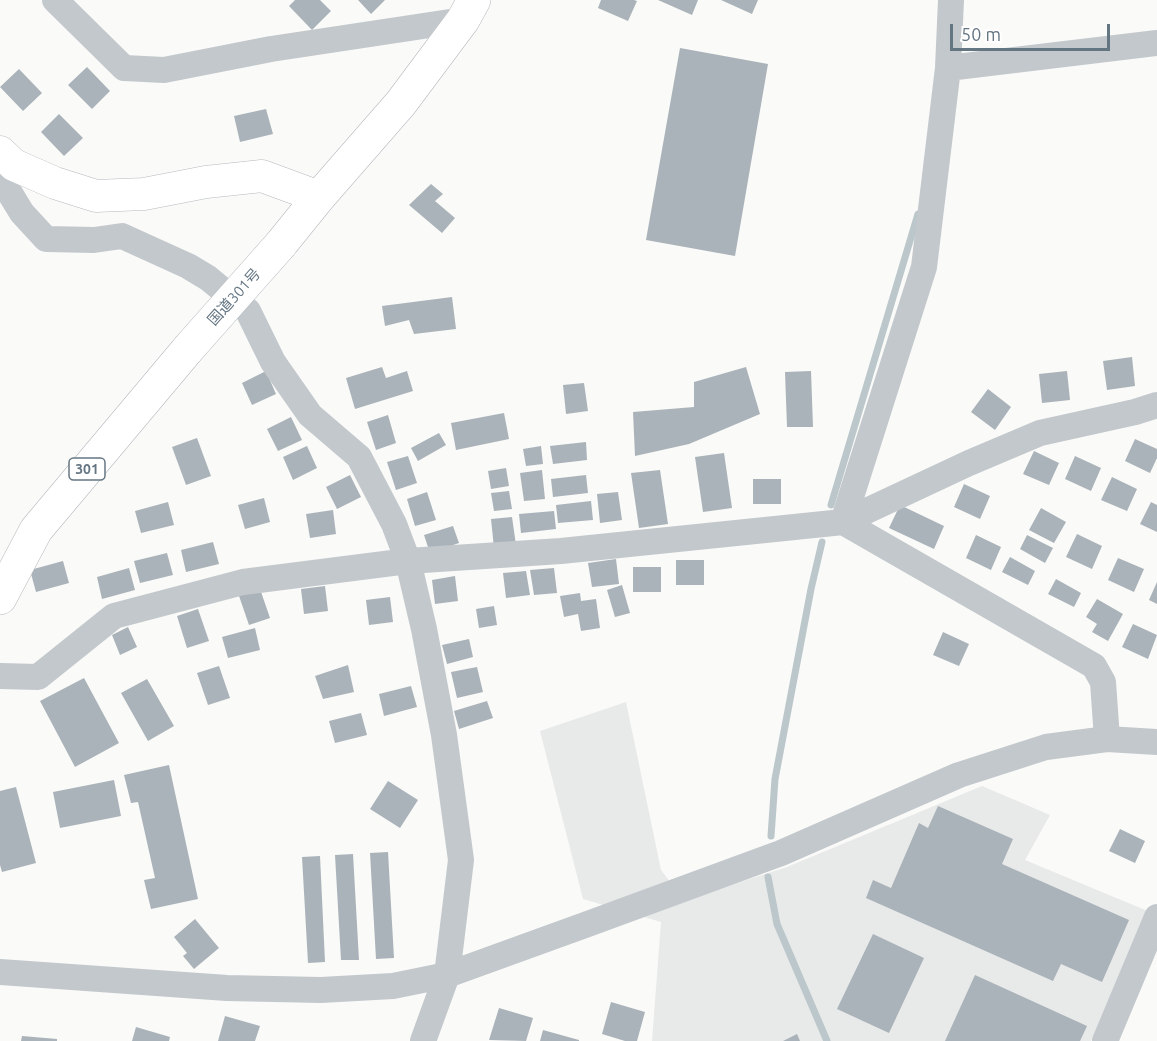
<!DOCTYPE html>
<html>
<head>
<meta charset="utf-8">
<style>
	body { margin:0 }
	#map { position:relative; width:1157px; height:1041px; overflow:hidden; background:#fafaf8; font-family:Ubuntu,sans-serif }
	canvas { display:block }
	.scale { position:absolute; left:950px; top:24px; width:160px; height:27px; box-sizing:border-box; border:3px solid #657683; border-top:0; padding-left:8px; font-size:18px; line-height:21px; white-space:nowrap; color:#657683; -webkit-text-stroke:4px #fff; paint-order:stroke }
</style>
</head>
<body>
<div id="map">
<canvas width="1157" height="1041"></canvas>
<div class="scale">50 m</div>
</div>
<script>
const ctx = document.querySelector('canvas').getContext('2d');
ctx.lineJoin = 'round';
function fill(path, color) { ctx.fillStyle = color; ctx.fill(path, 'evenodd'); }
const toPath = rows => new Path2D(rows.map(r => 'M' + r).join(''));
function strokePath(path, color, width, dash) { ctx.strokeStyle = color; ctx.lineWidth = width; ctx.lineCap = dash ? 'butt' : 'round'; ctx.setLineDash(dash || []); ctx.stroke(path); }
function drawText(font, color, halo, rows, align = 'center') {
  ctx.font = font + ' Ubuntu,"Noto Sans JP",sans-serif'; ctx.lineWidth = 6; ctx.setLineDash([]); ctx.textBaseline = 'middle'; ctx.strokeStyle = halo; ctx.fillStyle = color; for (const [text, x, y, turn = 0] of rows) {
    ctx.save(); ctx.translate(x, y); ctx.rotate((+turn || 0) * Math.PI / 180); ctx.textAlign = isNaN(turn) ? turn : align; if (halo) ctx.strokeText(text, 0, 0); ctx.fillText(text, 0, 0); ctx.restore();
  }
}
fill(toPath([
	[626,702,661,870,684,900,787,867,982,786,1050,815,1025,860,1150,912,1091,1041,652,1041,661,922,583,899,540,731]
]), '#e8e9e9');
strokePath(toPath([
	[831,505,918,214],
	[771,836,775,779,811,589,822,542],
	[768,877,777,924,827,1041]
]), '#bbc7cb', 7);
fill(toPath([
	[295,0,320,0,331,11,312,30,289,6],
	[358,0,385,0,371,14],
	[601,0,634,0,637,1,628,21,598,8],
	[658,0,698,0,692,15],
	[721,0,758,0,752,14],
	[680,48,768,64,735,256,646,240],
	[87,67,110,91,92,109,68,85],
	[19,69,42,93,23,111,0,87],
	[266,109,273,134,240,142,234,116],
	[59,114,83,138,64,156,41,132],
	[431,184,443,194,435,201,455,218,442,233,409,205],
	[452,297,456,329,414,334,409,320,385,326,382,306],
	[1132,357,1135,386,1107,390,1103,361],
	[382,367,386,378,407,371,413,391,355,409,346,378],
	[746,367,760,414,689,444,635,456,633,412,694,407,694,382],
	[266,371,276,394,252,405,242,383],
	[811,371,813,427,787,427,785,372],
	[1067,371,1070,400,1042,403,1039,374],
	[584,383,588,411,566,414,563,385],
	[988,389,1011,407,995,430,971,412],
	[504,413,509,439,456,450,451,423],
	[388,415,396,443,376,450,367,422],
	[291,417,302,440,278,451,267,429],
	[439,433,446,445,418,461,411,448],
	[197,438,211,476,186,485,172,447],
	[1135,439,1157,449,1157,458,1150,473,1125,461],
	[586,442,587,460,553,464,550,446],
	[307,446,317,468,293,480,283,457],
	[541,446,543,464,526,466,523,449],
	[1034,451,1059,463,1049,485,1023,474],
	[724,453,732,508,703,512,695,457],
	[408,456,417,483,396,490,387,462],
	[1075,456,1101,468,1091,491,1065,479],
	[506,468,509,486,491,489,488,471],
	[542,470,545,499,524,501,520,473],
	[660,470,668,524,639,528,631,473],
	[350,475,361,497,337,509,326,487],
	[586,475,588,493,553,497,551,479],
	[1112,477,1137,489,1127,511,1101,500],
	[753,479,781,479,781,504,753,504],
	[964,484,990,496,980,519,954,507],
	[509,491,512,509,494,511,491,493],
	[427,492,436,520,415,526,407,499],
	[618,492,622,520,600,523,597,494],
	[264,498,270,522,245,529,238,505],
	[591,501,593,520,558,523,556,505],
	[168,502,174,525,141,533,135,511],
	[1151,502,1157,505,1157,532,1140,524],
	[900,505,944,526,934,549,889,528],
	[1041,508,1066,522,1054,543,1029,530],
	[333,510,336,534,310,538,306,514],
	[554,511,556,529,521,533,519,514],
	[512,517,516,545,494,548,491,519],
	[453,526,459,543,430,553,424,535],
	[1077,534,1102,546,1092,569,1066,557],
	[976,535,1001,547,991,570,966,558],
	[1027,535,1053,548,1045,563,1020,549],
	[213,542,219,564,186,572,181,550],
	[167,553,173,575,140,583,134,561],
	[1010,557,1035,571,1028,585,1002,572],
	[1118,558,1144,569,1134,592,1108,580],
	[616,559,619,584,592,587,588,563],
	[676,560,704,560,704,585,676,585],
	[63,561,69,583,36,592,30,570],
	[633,567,661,567,661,592,633,592],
	[129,568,135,590,102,599,97,577],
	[554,568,557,593,534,595,530,570],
	[526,571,530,595,506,598,503,573],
	[455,576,458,601,435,604,432,580],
	[1056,579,1081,593,1074,607,1048,594],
	[1157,582,1157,604,1149,600],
	[622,585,630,613,615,617,607,590],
	[259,586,270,618,249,625,238,593],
	[325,586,328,611,304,614,301,589],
	[580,593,581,601,596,599,600,628,581,631,578,614,564,617,560,596],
	[390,597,393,622,369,625,366,600],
	[1097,599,1123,614,1108,641,1092,632,1097,624,1086,617],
	[494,606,497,625,479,628,476,609],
	[198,609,209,641,187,648,177,616],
	[1133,624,1157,635,1148,659,1122,647],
	[128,627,137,647,120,655,112,635],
	[255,628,260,650,228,658,222,637],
	[943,632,969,644,959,666,933,655],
	[469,639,473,657,447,664,442,645],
	[348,665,354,692,323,699,315,676],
	[219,666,230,698,208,705,197,673],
	[477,667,483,692,457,698,451,672],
	[84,678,119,743,75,767,40,701],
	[147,679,174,726,148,741,121,693],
	[411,686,417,707,384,716,379,694],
	[487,701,493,718,459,729,454,711],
	[361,713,367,735,335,743,329,721],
	[169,765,198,899,151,909,144,880,155,878,138,802,131,803,124,775],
	[114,780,121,816,60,828,53,792],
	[388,781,418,800,400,828,370,809],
	[16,787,36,863,2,872,0,865,0,791],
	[938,806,1013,839,1002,864,1129,920,1102,982,1061,964,1053,981,866,898,873,880,891,888,919,823,928,828],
	[1120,829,1145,841,1135,863,1109,851],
	[388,852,394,958,376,959,370,853],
	[353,854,359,960,341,960,335,855],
	[320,856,325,962,308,963,302,857],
	[195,919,219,948,194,969,183,956,187,953,174,937],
	[873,934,924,958,889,1033,837,1009],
	[975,975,1087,1026,1080,1041,945,1041],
	[611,1002,645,1012,637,1041,625,1041,602,1034],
	[499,1008,533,1018,526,1041,489,1040],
	[225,1016,260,1026,255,1041,218,1041],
	[136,1027,170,1037,169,1041,132,1041],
	[543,1030,579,1040,579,1041,540,1041],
	[797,1034,800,1041,783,1041],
	[22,1036,57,1039,57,1041,21,1041]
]), '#aab3b9');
const major = toPath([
	[0,152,14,165,55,183,96,196,144,194,206,182,262,176,319,197]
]);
const highway = toPath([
	[281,244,319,197,401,103,463,20,474,0],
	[0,598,36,530,188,349]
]);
strokePath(major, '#b5babe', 33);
strokePath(highway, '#b4b9bd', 34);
strokePath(toPath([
	[55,0,124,68,164,70,271,49,463,20],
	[948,68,1157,43],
	[0,177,22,213,46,239,94,240,122,236,188,266,208,278,248,311,273,362,310,415,359,457,394,524,408,561,424,629,444,735,461,860,447,975,423,1041],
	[843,522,924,267,948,68,951,0],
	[843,522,1094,666,1103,682,1107,739],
	[0,676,38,677,114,616,243,582,408,561,561,551,843,522,969,463,1040,433,1135,412,1157,405],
	[0,972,227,988,321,990,393,986,447,975,585,925,781,853,959,775,1046,747,1107,739,1157,742],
	[1105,1041,1157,917]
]), '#c3c8cc', 26);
strokePath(major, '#fff', 32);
strokePath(highway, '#fff', 33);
const highwayBridge = toPath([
	[188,349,281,244]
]);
strokePath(highwayBridge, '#b4b9bd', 34, []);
strokePath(highwayBridge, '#fff', 33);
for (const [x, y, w] of [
	[87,469,36]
]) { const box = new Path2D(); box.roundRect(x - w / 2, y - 11, w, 22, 4.5); ctx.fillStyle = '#fff'; ctx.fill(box); strokePath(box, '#657683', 1.5); }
drawText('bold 14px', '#657683', null, [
	["301",87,469]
]);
drawText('15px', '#657683', '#fff', [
	["国道301号",234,297,-48]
]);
</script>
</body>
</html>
